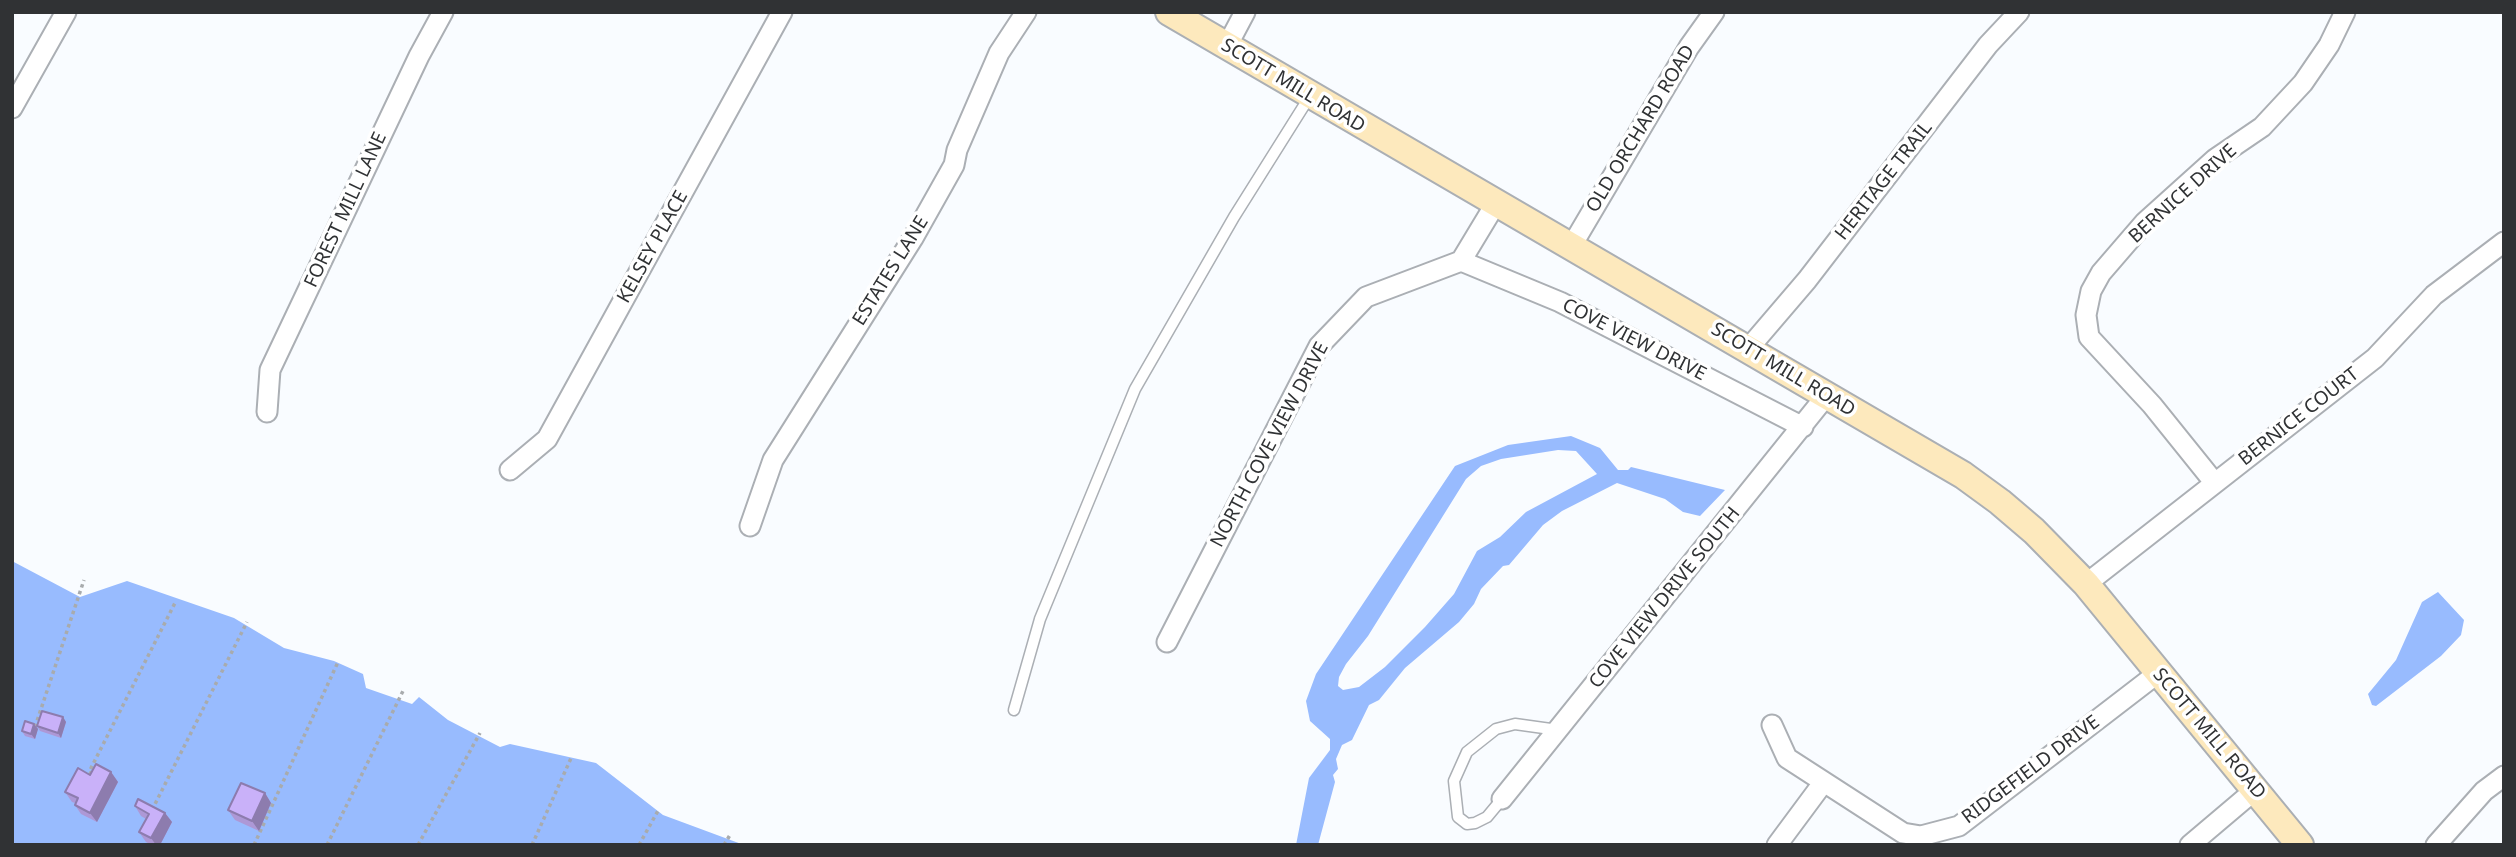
<!DOCTYPE html>
<html>
<head>
<meta charset="utf-8">
<style>
	body { margin:0 }
	#map { position:relative; width:2516px; height:857px; overflow:hidden; background:#f9fcff; font-family:"Noto Sans",sans-serif }
	canvas { display:block }
	.frame { position:absolute; inset:0; border:14px solid #303234; pointer-events:none }
</style>
</head>
<body>
<div id="map">
<canvas width="2516" height="857"></canvas>
<div class="frame"></div>
</div>
<script>
const ctx = document.querySelector('canvas').getContext('2d');
ctx.lineJoin = 'round';
function fill(path, color) { ctx.fillStyle = color; ctx.fill(path, 'evenodd'); }
const toPath = rows => new Path2D(rows.map(r => 'M' + r).join(''));
function strokePath(path, color, width, dash) { ctx.strokeStyle = color; ctx.lineWidth = width; ctx.lineCap = dash ? 'butt' : 'round'; ctx.setLineDash(dash || []); ctx.stroke(path); }
function drawText(font, color, halo, rows, align = 'center') {
  ctx.font = font + ' "Noto Sans",sans-serif'; ctx.lineWidth = 7; ctx.setLineDash([]); ctx.textBaseline = 'middle'; ctx.strokeStyle = halo; ctx.fillStyle = color; for (const [text, x, y, turn = 0] of rows) {
    ctx.save(); ctx.translate(x, y); ctx.rotate((+turn || 0) * Math.PI / 180); ctx.textAlign = isNaN(turn) ? turn : align; if (halo) ctx.strokeText(text, 0, 0); ctx.fillText(text, 0, 0); ctx.restore();
  }
}
fill(toPath([
	[1571,436,1600,448,1618,470,1628,470,1631,467,1725,490,1700,516,1683,512,1665,499,1617,483,1562,511,1543,525,1509,565,1503,566,1481,589,1474,604,1459,622,1405,668,1379,700,1369,705,1352,740,1342,745,1336,759,1338,769,1333,775,1335,782,1318,845,1296,845,1309,778,1330,750,1330,739,1310,721,1306,701,1316,674,1455,466,1508,445],
	[1558,450,1576,451,1597,474,1526,512,1500,537,1477,551,1454,594,1425,627,1385,667,1359,687,1343,690,1338,686,1339,677,1346,664,1368,636,1466,479,1481,466,1501,459],
	[12,561,80,597,127,581,234,618,284,648,334,661,363,674,366,688,412,704,419,697,448,720,500,747,510,744,596,763,663,815,744,845,12,845],
	[2438,592,2464,620,2461,635,2441,656,2376,706,2372,705,2368,694,2396,660,2422,602]
]), '#98bbfe');
const lane = toPath([
	[1014,710,1040,619,1135,389,1234,217,1310,96],
	[1502,799,1487,817,1475,823,1467,824,1458,817,1454,781,1467,752,1496,729,1515,724,1558,730]
]);
const street = toPath([
	[1227,46,1245,12],
	[12,108,66,12],
	[1571,247,1689,47,1714,12],
	[1461,261,1560,302,1803,427],
	[1748,349,1807,280,1988,45,2019,12],
	[267,412,270,370,419,56,443,12],
	[510,470,547,439,782,12],
	[2214,482,2152,405,2089,337,2086,315,2091,291,2101,273,2145,222,2215,159,2262,127,2303,83,2329,45,2345,12],
	[750,526,773,460,913,238,954,165,957,150,999,53,1026,12],
	[2086,584,2375,358,2434,295,2504,242],
	[1167,642,1319,346,1366,297,1461,261,1496,203],
	[1772,725,1787,758,1903,833,1921,836,1959,826,2158,673],
	[1502,799,1826,396],
	[1777,845,1823,783],
	[2190,845,2255,790],
	[2436,845,2484,791,2504,776]
]);
const secondary = toPath([
	[1169,12,1963,475,2000,502,2034,531,2086,584,2300,845]
]);
strokePath(lane, '#abafb4', 13);
strokePath(street, '#abafb4', 23);
strokePath(secondary, '#abafb4', 30);
strokePath(toPath([
	[35,727,84,580],
	[92,774,89,772,176,601],
	[152,810,247,622],
	[254,845,338,662],
	[327,845,403,691],
	[418,845,480,733],
	[532,845,572,756],
	[639,845,659,809],
	[724,845,730,835]
]), '#a8abad', 3.5, [3.5, 3.5]);
strokePath(lane, '#fff', 10);
strokePath(street, '#fff', 19);
strokePath(secondary, '#fde9bd', 26);
fill(toPath([
	[63,717,66,722,61,738,40,731,37,726],
	[34,724,38,729,35,739,25,736,22,731],
	[111,772,118,782,97,822,81,814,75,805,75,803,72,802,65,792,90,775],
	[265,793,271,803,259,831,235,820,228,810],
	[135,806,165,813,172,822,160,845,152,845,146,842,139,832,146,819,141,816]
]), '#ad98d6');
fill(toPath([
	[63,717,66,722,61,738,58,733],
	[34,724,38,729,35,739,31,734],
	[111,772,118,782,97,822,90,813],
	[265,793,271,803,259,831,252,821],
	[165,813,172,822,160,845,156,845,151,838]
]), '#8d7cae');
const building = toPath([
	[42,711,63,717,58,733,37,726,42,711],
	[25,721,34,724,31,734,22,731,25,721],
	[96,764,111,772,90,813,75,805,78,798,65,792,78,768,90,775,96,764],
	[241,783,265,793,252,821,228,810,241,783],
	[138,799,165,813,151,838,139,832,149,814,135,806,138,799]
]);
fill(building, '#c9b1f9');
strokePath(building, '#8d7cae', 2);
drawText('19px', '#303234', '#fff', [
	["SCOTT MILL ROAD",1293,86,31],
	["OLD ORCHARD ROAD",1641,129,-59],
	["HERITAGE TRAIL",1884,181,-52],
	["BERNICE DRIVE",2183,194,-42],
	["FOREST MILL LANE",346,210,-65],
	["KELSEY PLACE",653,247,-61],
	["ESTATES LANE",891,271,-58],
	["COVE VIEW DRIVE",1634,340,27],
	["SCOTT MILL ROAD",1783,370,31],
	["BERNICE COURT",2299,417,-38],
	["NORTH COVE VIEW DRIVE",1270,445,-62],
	["COVE VIEW DRIVE SOUTH",1665,598,-51],
	["SCOTT MILL ROAD",2209,734,50],
	["RIDGEFIELD DRIVE",2031,770,-37]
]);
</script>
</body>
</html>
